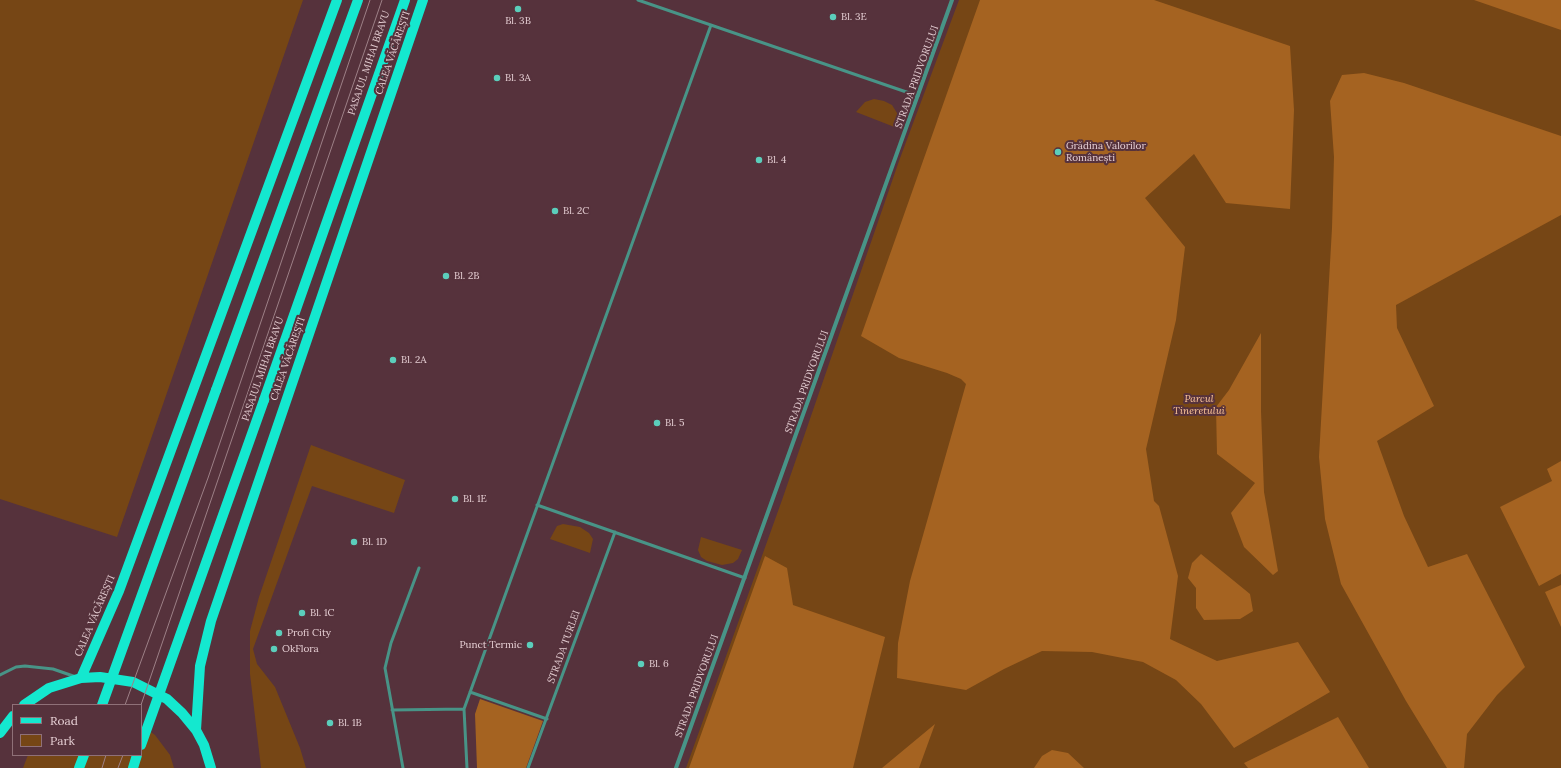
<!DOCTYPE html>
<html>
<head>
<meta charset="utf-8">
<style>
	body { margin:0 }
	#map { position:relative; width:1561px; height:768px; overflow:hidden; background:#56323c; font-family:Lora,serif }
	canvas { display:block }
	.legend { position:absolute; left:12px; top:704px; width:130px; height:52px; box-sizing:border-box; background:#56323c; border:1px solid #8f7078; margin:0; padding:5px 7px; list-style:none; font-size:12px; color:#e5ced3 }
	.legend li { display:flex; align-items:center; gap:8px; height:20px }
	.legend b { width:20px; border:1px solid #8f7078 }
</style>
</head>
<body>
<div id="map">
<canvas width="1561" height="768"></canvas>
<ul class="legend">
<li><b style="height:5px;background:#14e8cf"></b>Road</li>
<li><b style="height:11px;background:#764615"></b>Park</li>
</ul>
</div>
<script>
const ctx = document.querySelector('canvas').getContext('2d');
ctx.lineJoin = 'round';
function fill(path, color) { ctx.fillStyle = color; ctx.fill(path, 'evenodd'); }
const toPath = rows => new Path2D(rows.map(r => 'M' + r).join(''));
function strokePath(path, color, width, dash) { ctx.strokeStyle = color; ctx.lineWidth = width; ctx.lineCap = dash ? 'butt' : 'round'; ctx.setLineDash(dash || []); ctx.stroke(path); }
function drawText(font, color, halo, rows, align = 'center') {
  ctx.font = font + ' Lora,serif'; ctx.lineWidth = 4; ctx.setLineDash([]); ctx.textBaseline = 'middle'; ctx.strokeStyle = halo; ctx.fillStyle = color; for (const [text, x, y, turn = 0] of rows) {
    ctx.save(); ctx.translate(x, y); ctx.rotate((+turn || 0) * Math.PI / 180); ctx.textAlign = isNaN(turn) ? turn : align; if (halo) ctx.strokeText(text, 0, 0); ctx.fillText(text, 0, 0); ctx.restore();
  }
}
fill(toPath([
	[0,0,303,0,117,537,0,499],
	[959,0,1561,0,1561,768,686,768,782,500,899,161],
	[874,99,884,101,892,105,897,113,897,128,856,112,865,102],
	[311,445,405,480,394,513,312,486,253,649,257,664,275,687,300,748,306,768,261,768,250,674,250,631,259,597],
	[563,524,580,527,589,533,593,539,590,553,550,539,557,526],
	[701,537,742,550,738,559,733,563,722,565,707,561,701,557,698,550],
	[141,725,155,735,170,755,174,768,23,768,28,755,141,755]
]), '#764615');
fill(toPath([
	[980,0,1154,0,1290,46,1294,110,1290,209,1226,203,1194,154,1145,198,1185,247,1176,320,1146,449,1154,501,1159,506,1178,576,1170,639,1217,661,1298,642,1330,692,1234,748,1201,704,1176,680,1143,662,1092,652,1042,651,1004,669,966,690,897,678,898,643,910,581,966,384,961,379,947,373,899,358,861,336],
	[1474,0,1561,0,1561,30],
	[1364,73,1404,83,1561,136,1561,215,1396,305,1397,328,1434,406,1377,441,1404,516,1428,567,1467,554,1525,667,1497,695,1467,734,1464,768,1447,768,1406,701,1341,584,1325,519,1319,457,1332,228,1334,157,1330,101,1342,75],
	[1261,333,1261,411,1264,492,1278,571,1273,575,1244,547,1231,513,1255,483,1217,454,1216,407,1229,390],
	[1561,461,1561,574,1539,586,1500,507,1552,481,1547,469],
	[1201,554,1250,594,1253,611,1240,619,1204,620,1196,608,1196,588,1188,578,1192,563],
	[765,556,787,568,793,605,885,637,853,768,689,768],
	[1561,585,1561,627,1545,592],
	[480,699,543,721,526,768,477,768,475,714],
	[1338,717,1369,768,1248,768,1244,763],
	[935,724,919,768,882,768],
	[1052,750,1068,753,1084,768,1034,768,1042,756]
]), '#a56321');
strokePath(toPath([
	[638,0,918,96],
	[537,505,745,578],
	[0,675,16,667,25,666,53,669,76,677],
	[470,692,547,719],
	[392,710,464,709],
	[403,768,385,668,391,643,419,568],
	[467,768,464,709,711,25],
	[528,768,615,532]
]), '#489487', 3);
strokePath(toPath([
	[676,768,952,0]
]), '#489487', 4);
strokePath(toPath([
	[216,390,358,0],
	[264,400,405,0],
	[81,678,119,591,337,0],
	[24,705,49,688,81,678,100,677,133,682,167,699,182,713,196,730,204,745,211,768],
	[196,730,200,666,211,621,423,0],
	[0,733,13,716],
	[79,768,84,755],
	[133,768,137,755]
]), '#14e8cf', 10);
strokePath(toPath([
	[125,705,208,478,370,0],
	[141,705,382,0],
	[102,768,106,755],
	[118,768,123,755]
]), '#9d8087', 1);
strokePath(toPath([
	[102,705,216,390],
	[141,745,264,400]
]), '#14e8cf', 10);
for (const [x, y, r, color] of [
	[518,9,4,"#5bcebb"],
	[833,17,4,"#5bcebb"],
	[497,78,4,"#5bcebb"],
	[1058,152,4,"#5bcebb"],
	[759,160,4,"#5bcebb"],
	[555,211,4,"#5bcebb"],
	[446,276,4,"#5bcebb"],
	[393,360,4,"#5bcebb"],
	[657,423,4,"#5bcebb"],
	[455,499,4,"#5bcebb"],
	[354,542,4,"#5bcebb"],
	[302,613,4,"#5bcebb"],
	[279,633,4,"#5bcebb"],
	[530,645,4,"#5bcebb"],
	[274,649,4,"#5bcebb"],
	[641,664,4,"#5bcebb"],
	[330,723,4,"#5bcebb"]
]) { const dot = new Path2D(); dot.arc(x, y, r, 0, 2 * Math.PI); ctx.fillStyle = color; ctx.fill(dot); strokePath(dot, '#56323c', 1.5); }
drawText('10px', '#e5ced3', '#56323c', [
	["Bl. 3E",841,17],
	["Bl. 3B",518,21,"center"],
	["Bl. 3A",505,78],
	["Grădina Valorilor",1066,146],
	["Românești",1066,158],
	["Bl. 4",767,160],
	["Bl. 2C",563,211],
	["Bl. 2B",454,276],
	["Bl. 2A",401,360],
	["Bl. 5",665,423],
	["Bl. 1E",463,499],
	["Bl. 1D",362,542],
	["Bl. 1C",310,613],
	["Profi City",287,633],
	["Punct Termic",522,645,"right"],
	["OkFlora",282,649],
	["Bl. 6",649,664],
	["Bl. 1B",338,723]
], 'left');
drawText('10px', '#e5ced3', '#56323c', [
	["CALEA VĂCĂREȘTI",393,53,-71],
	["PASAJUL MIHAI BRAVU",369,63,-71],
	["STRADA PRIDVORULUI",917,77,-70],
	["CALEA VĂCĂREȘTI",288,359,-71],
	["PASAJUL MIHAI BRAVU",263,369,-71],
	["STRADA PRIDVORULUI",807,382,-70],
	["CALEA VĂCĂREȘTI",95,616,-67],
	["STRADA TURLEI",564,647,-70],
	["STRADA PRIDVORULUI",697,686,-70]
]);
drawText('italic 10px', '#ffc89a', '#56323c', [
	["Parcul",1199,399],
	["Tineretului",1199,411]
]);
</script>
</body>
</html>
